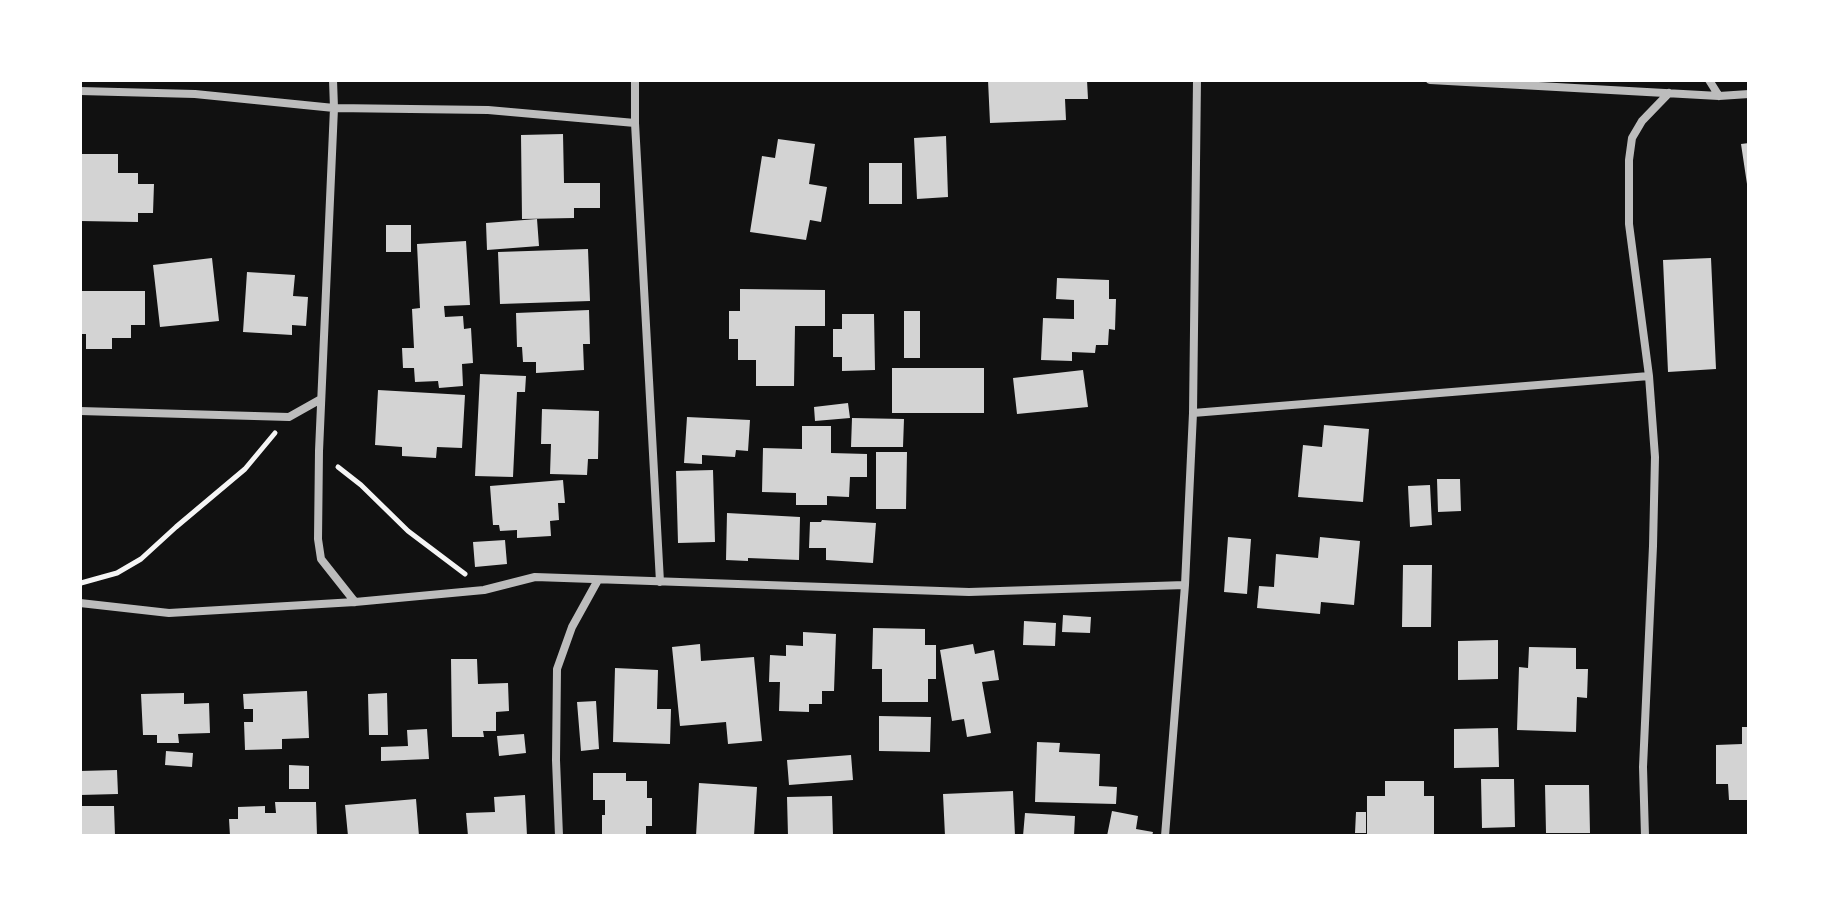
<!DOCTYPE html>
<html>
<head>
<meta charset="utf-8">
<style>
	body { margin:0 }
	#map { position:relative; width:1829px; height:916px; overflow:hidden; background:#111; font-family:"Alegreya Sans",sans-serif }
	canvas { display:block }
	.frame { position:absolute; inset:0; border:82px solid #fff; pointer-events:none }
</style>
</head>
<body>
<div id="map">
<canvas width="1829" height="916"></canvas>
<div class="frame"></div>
</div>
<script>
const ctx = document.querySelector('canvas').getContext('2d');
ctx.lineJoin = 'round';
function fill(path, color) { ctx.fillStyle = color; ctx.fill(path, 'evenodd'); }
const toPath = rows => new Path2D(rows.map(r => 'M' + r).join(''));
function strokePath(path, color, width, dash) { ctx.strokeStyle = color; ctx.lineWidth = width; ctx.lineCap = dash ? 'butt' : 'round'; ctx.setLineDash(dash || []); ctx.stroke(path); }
fill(toPath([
	[988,80,1087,80,1088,99,1065,99,1066,120,990,123],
	[563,134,564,183,600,183,600,208,574,208,574,218,522,219,521,135],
	[946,136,948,197,917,199,914,138],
	[778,139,815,144,809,184,827,187,821,222,810,220,806,240,750,232,762,156,775,158],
	[1749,143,1749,183,1747,184,1741,144],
	[80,154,118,154,118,173,138,173,138,184,154,184,153,213,138,213,138,222,80,221],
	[869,163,902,163,902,204,869,204],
	[537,219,539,246,487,250,486,223],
	[386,225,411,225,411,252,386,252],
	[466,241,470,305,444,306,445,317,463,316,464,329,471,328,473,363,462,364,463,386,439,388,438,381,415,382,414,368,403,368,402,348,414,348,412,309,420,308,417,244],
	[588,249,590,301,500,304,498,252],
	[212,258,219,321,160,327,153,265],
	[1711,258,1716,369,1668,372,1663,260],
	[247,272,295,275,293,296,308,297,306,326,292,325,292,335,243,332],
	[1057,278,1109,280,1109,299,1116,299,1115,330,1109,329,1108,345,1096,345,1095,353,1072,352,1072,361,1041,360,1043,318,1074,319,1074,300,1056,299],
	[740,289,825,290,825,326,795,326,794,386,756,386,756,360,738,360,738,339,729,339,729,311,740,311],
	[80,291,145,291,145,325,131,325,131,338,112,338,112,349,86,349,86,334,80,334],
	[589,310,590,344,583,344,584,370,536,373,536,362,523,362,522,347,517,347,516,313],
	[904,311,920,311,920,358,904,358],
	[842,314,874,314,875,370,842,371,842,357,833,357,833,329,842,329],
	[892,368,984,368,984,413,892,413],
	[1083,370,1088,407,1017,414,1013,378],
	[480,374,526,376,525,392,517,392,513,477,475,476],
	[378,390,465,395,462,448,437,447,436,458,402,456,402,447,375,445],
	[848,403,850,418,815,421,814,407],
	[542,409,599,411,598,459,588,459,587,475,550,474,551,444,541,444],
	[687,417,750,420,748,451,736,450,735,457,702,455,702,464,684,463],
	[852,418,904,419,903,447,851,447],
	[1324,425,1369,429,1363,502,1298,497,1303,445,1322,447],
	[802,426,831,426,831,453,867,454,867,477,850,477,849,497,827,496,827,505,796,505,796,493,762,492,763,448,802,449],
	[876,452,907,452,906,509,876,509],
	[713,470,715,542,678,543,676,471],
	[1437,479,1460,479,1461,511,1438,512],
	[563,480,565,503,558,503,559,520,550,521,551,536,517,538,517,530,500,531,499,525,493,525,490,486],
	[1430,485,1432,525,1410,527,1408,486],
	[727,513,800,517,799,560,748,558,748,561,726,560],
	[822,520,876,523,873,563,826,560,826,548,809,548,810,522,821,522],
	[1228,537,1251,539,1247,594,1224,592],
	[1320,537,1360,541,1354,605,1321,602,1320,614,1257,608,1259,586,1274,587,1276,554,1318,558],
	[505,540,507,564,475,567,473,542],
	[1403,565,1432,565,1431,627,1402,627],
	[1063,615,1091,617,1090,633,1062,632],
	[1024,621,1056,623,1055,646,1023,645],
	[873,628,925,629,925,645,936,645,936,679,928,679,928,702,882,702,882,669,872,669],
	[803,632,836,634,834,691,822,691,822,704,809,704,809,712,779,711,780,682,769,682,770,655,786,656,786,645,803,646],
	[1498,640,1498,679,1458,680,1458,641],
	[700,644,701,661,754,657,762,741,728,744,726,722,680,726,672,647],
	[973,644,975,654,994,650,999,680,982,682,991,733,967,737,964,719,952,721,940,650],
	[1529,647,1576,648,1576,669,1588,669,1587,698,1577,697,1576,732,1517,730,1519,667,1528,668],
	[451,659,477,659,478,684,508,683,509,711,496,712,496,731,483,731,484,737,452,737],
	[615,668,658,670,657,709,671,709,670,744,613,742],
	[307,691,309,738,282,739,282,749,245,750,244,722,253,722,253,709,244,709,243,694],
	[184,693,184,704,209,703,210,733,178,734,179,743,157,743,157,735,143,735,141,694],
	[387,693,388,735,369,735,368,694],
	[596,701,599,749,581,751,577,702],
	[879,716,931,717,930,752,879,751],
	[1742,727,1749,727,1749,800,1729,800,1728,784,1716,784,1716,745,1742,744],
	[1498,728,1499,767,1454,768,1454,729],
	[427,729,429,759,381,761,381,747,408,746,407,730],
	[524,734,526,753,499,756,497,736],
	[1037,742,1060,743,1059,752,1100,754,1099,786,1117,787,1116,804,1035,802],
	[166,751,193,753,192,767,165,765],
	[851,755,853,780,789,785,787,760],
	[289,765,309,766,309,789,289,789],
	[117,770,118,794,80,795,80,771],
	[593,773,626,773,626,781,647,781,647,798,652,798,652,826,646,826,646,836,602,836,602,815,605,815,605,800,593,800],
	[1481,779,1514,779,1515,827,1482,828],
	[1385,781,1424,781,1424,796,1434,796,1434,836,1367,835,1367,796,1385,796],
	[699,783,757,787,754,836,696,836],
	[1545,785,1589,785,1590,833,1546,833],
	[1013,791,1015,836,945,836,943,794],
	[525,795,527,836,468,836,466,813,495,812,494,797],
	[832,796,833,836,788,836,787,797],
	[416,799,419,836,348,836,345,805],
	[275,802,316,802,317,836,230,836,229,819,238,819,238,807,265,806,265,813,276,813],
	[80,806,114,806,115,836,80,836],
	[1112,811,1138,816,1136,829,1153,832,1152,836,1107,836],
	[1356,812,1366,812,1366,833,1355,833],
	[1025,813,1075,816,1074,836,1023,836]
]), '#d3d3d3');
strokePath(toPath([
	[338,467,361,485,408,531,465,574],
	[81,583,117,573,141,559,176,527,245,469,275,433]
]), '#f5f5f5', 5);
strokePath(toPath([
	[333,80,334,108,319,451,318,539,321,559,355,602],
	[635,80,635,123,660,582],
	[1430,80,1719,96,1749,94],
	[1709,80,1719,96],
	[80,91,195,94,334,108,488,110,635,123],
	[80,411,289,417,321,399],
	[1193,413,1649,376],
	[80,603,169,613,355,602,484,590,535,577,969,592,1185,585],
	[559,836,556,760,557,669,572,627,598,580],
	[1165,836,1185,585,1193,413,1197,80],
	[1645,836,1643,767,1653,546,1655,457,1649,376,1629,224,1629,160,1632,138,1642,121,1669,93]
]), '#bcbcbc', 8);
</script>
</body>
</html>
